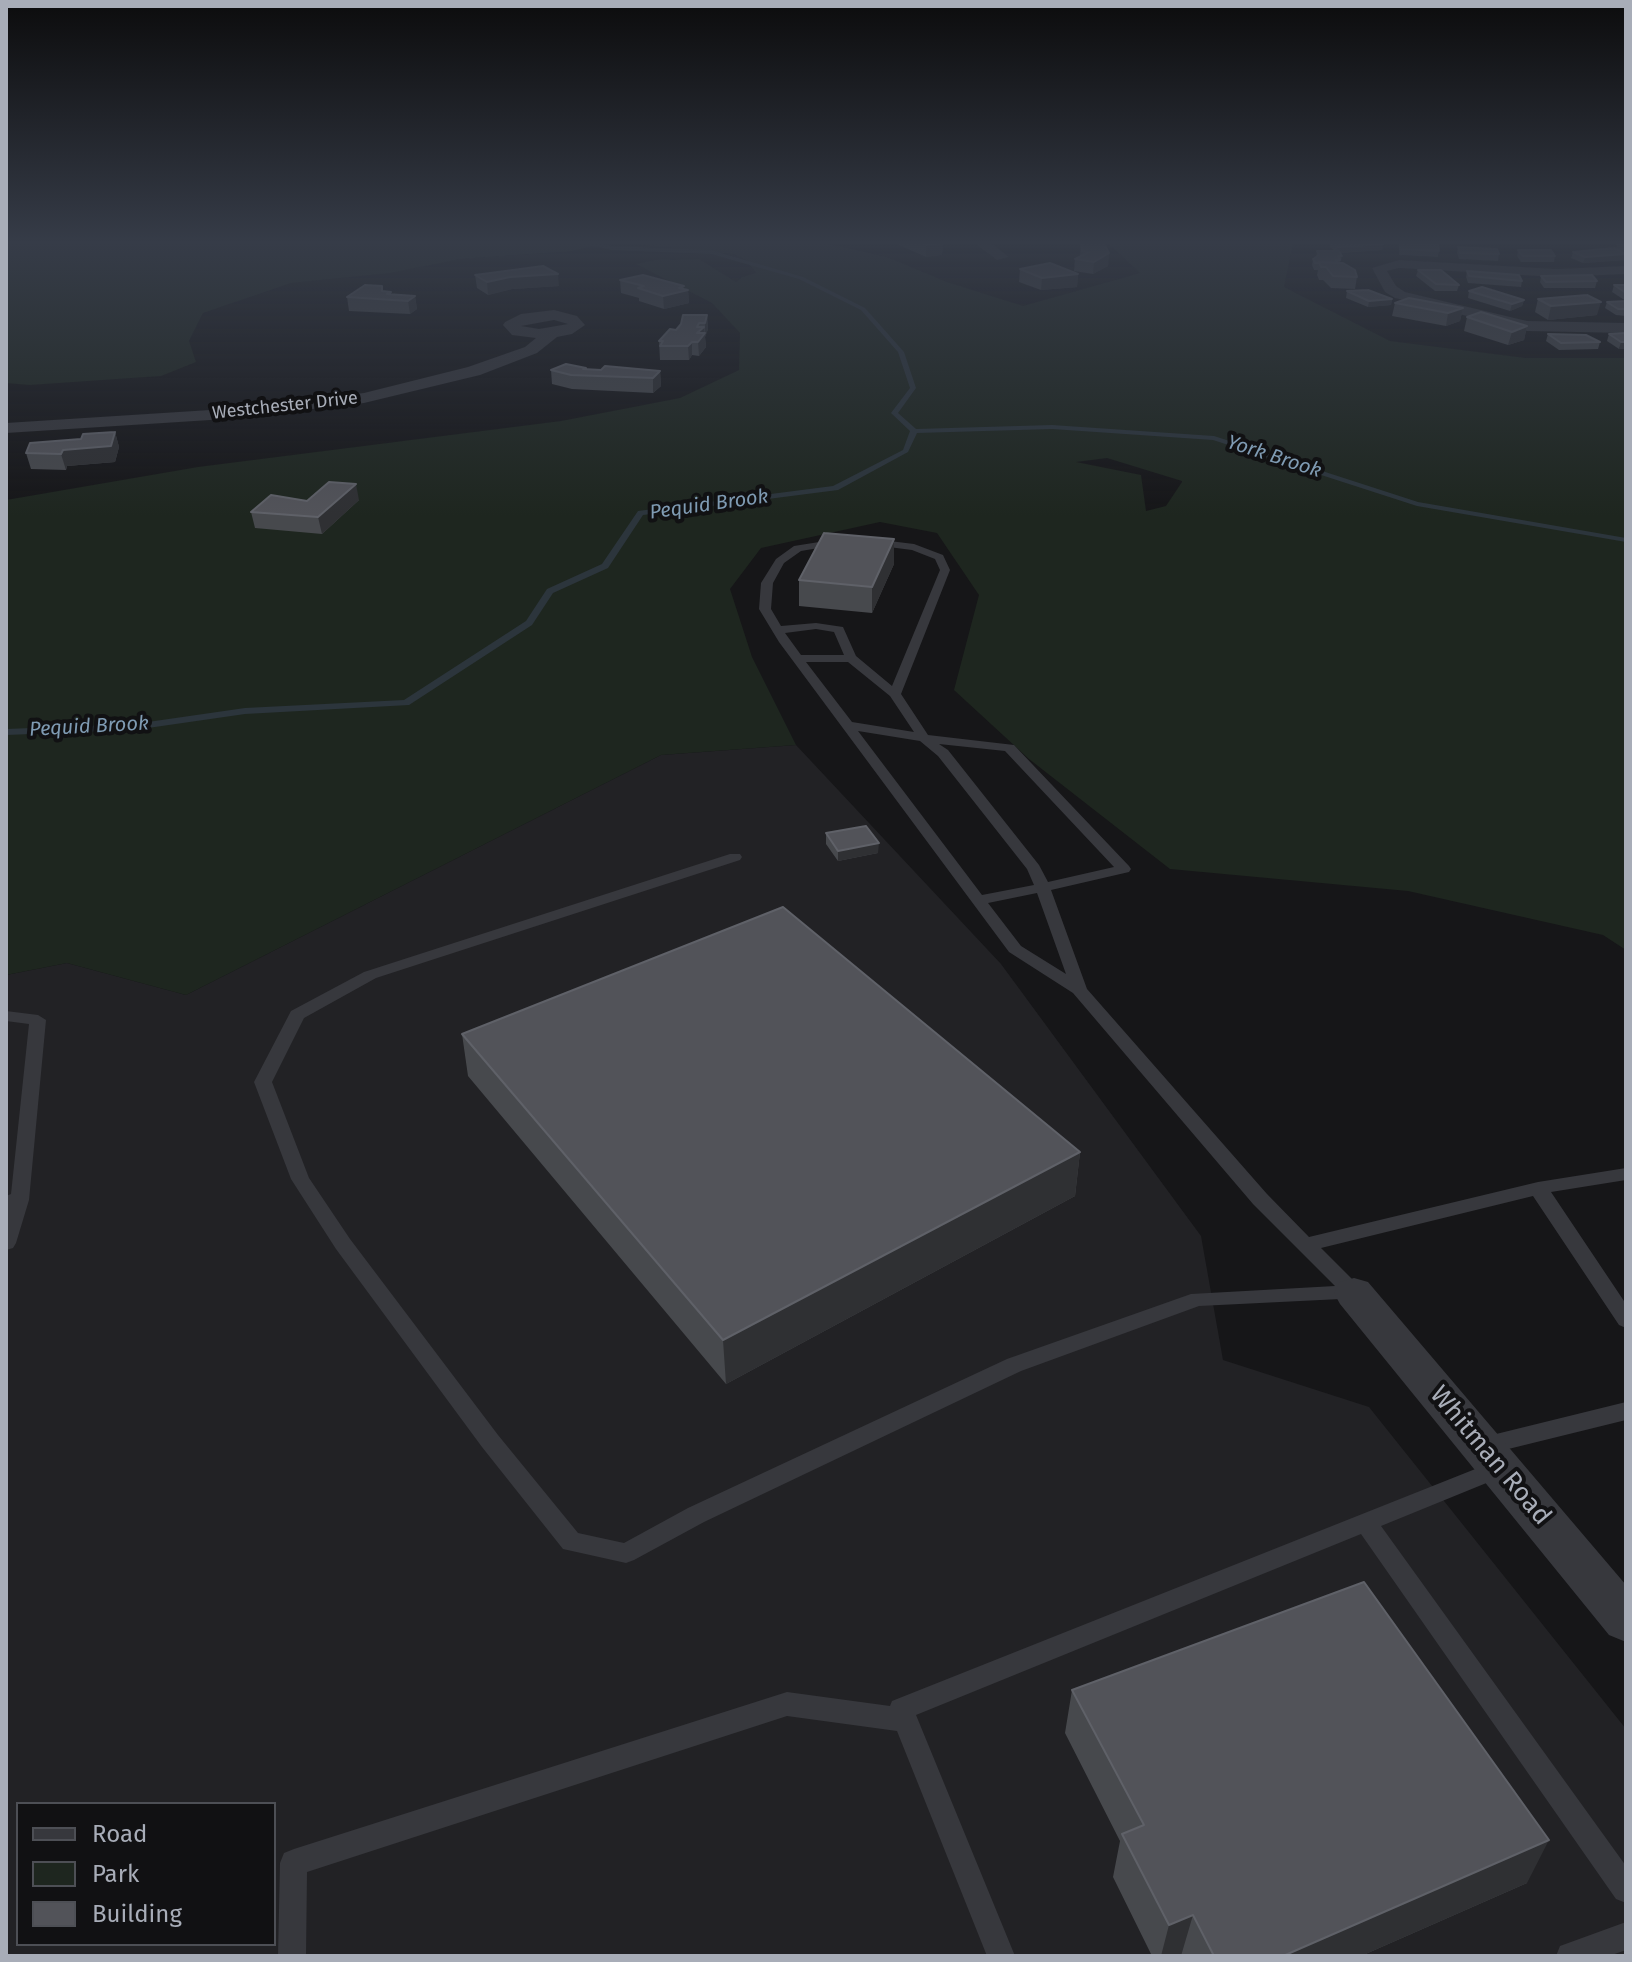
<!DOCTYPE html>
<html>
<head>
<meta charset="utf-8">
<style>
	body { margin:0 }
	#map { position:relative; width:1632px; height:1962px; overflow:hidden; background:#161618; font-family:"Fira Sans",sans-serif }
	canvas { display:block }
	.frame { position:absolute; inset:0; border:8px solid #a8adb8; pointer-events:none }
	.legend { position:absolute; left:16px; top:1802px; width:260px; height:144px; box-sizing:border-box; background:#111113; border:2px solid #4d4f55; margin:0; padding:10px 14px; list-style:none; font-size:24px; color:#a8adb8 }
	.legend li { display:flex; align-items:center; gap:16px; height:40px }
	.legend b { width:40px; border:2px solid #4d4f55 }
</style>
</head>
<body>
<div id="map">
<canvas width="1632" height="1962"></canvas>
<div class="frame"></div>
<ul class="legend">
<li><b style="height:10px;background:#37383d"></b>Road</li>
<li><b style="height:22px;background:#1e261f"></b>Park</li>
<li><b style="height:22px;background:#525359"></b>Building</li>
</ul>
</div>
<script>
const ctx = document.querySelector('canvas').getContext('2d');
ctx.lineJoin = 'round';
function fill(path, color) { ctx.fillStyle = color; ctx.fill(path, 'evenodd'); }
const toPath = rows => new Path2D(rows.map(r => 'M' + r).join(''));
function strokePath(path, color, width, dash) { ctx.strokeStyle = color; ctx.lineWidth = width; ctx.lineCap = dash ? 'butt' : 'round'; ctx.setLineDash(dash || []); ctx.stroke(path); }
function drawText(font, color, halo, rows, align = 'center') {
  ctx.font = font + ' "Fira Sans",sans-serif'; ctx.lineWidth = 8; ctx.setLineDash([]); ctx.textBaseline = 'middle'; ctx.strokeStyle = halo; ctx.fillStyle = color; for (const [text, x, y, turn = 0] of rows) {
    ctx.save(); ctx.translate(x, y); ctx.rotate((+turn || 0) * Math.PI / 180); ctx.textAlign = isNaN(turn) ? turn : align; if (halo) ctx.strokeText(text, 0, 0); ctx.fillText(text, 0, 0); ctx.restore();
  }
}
fill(toPath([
	[796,745,1001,964,1201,1236,1223,1360,1369,1407,1626,1729,1626,1956,6,1956,6,975,67,963,186,995,661,755],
	[18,1804,274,1804,274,1944,18,1944]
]), '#222225');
fill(toPath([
	[6,241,815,241,887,257,947,282,1023,306,1140,273,1106,241,1302,241,1293,243,1284,287,1390,341,1526,358,1626,358,1626,950,1603,935,1408,891,1170,869,1029,759,954,690,979,595,937,533,880,522,761,548,730,589,752,657,796,745,661,755,186,995,67,963,6,975,6,500,198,467,561,421,680,398,739,370,740,333,712,303,636,264,655,260,699,259,736,282,742,277,756,273,746,260,733,254,625,243,595,245,572,251,460,259,390,273,291,283,203,313,189,341,196,362,161,376,30,385,6,383],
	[1107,458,1182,481,1182,482,1166,506,1146,511,1141,475,1076,462]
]), '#1e261f');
fill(toPath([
	[572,241,584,241,612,246,711,250,803,277,865,308,904,352,916,388,898,413,916,429,1052,425,1214,436,1418,502,1626,538,1626,542,1417,506,1213,440,1052,429,917,433,908,452,838,490,643,515,608,568,553,593,532,625,409,705,245,714,134,730,6,735,6,729,134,724,245,708,404,700,526,621,547,589,602,564,638,511,833,486,903,450,910,431,891,413,910,388,898,352,861,310,799,279,711,254,612,250,572,241]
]), '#2c353c');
fill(toPath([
	[838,539,843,542,842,544,801,551,784,563,773,583,771,609,781,626,816,623,843,627,856,656,892,686,940,570,935,559,912,550,873,545,868,542,873,539,914,544,943,555,950,570,901,694,928,735,1014,745,1129,866,1131,869,1129,872,1051,890,1087,989,1267,1194,1309,1237,1538,1182,1626,1168,1626,1180,1551,1192,1626,1304,1626,1328,1619,1325,1533,1196,1321,1248,1361,1288,1364,1293,1361,1298,1199,1306,1021,1371,704,1522,634,1560,626,1563,563,1549,482,1447,336,1249,291,1179,254,1082,291,1011,364,972,730,854,740,854,742,857,740,860,376,978,304,1018,272,1082,309,1178,350,1239,498,1435,578,1533,624,1543,688,1508,1007,1359,1191,1294,1335,1286,1253,1204,1073,993,1009,952,779,642,759,609,761,583,776,559,794,546,838,539],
	[816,629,834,632,844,655,801,655,785,633,816,629],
	[806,662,848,662,890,696,914,732,852,722,806,662],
	[858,731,920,741,938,756,1027,869,1034,885,982,895,858,731],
	[939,744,1005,751,1114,867,1048,882,1039,865,948,750,939,744],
	[1037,893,1066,974,1021,946,988,903,1037,893],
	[6,1011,38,1015,46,1020,29,1200,16,1243,13,1248,6,1250,8,1207,6,1206,6,1196,11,1194,29,1024,6,1021,6,1011],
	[1626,1402,1626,1420,1484,1455,1476,1452,1473,1446,1476,1440,1484,1437,1626,1402],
	[1498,1460,1506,1463,1509,1469,1506,1475,1381,1526,1626,1866,1626,1903,1616,1899,1361,1534,916,1715,1015,1956,987,1956,897,1731,787,1716,307,1872,306,1956,278,1956,280,1863,284,1853,294,1849,787,1692,890,1706,892,1701,1498,1460],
	[1626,1922,1626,1950,1609,1956,1556,1956,1560,1946,1626,1922]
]), '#37383d');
fill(toPath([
	[972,241,988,241,1009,257,997,260,972,241],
	[1399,260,1556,269,1626,266,1626,274,1556,277,1399,268,1387,271,1396,286,1405,292,1527,321,1626,323,1626,333,1527,331,1395,298,1385,292,1372,268,1399,260],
	[554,310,577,316,585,325,572,334,557,337,537,353,480,375,364,403,226,419,6,433,6,423,226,409,364,393,468,367,525,347,536,338,512,335,503,325,505,322,521,314,554,310],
	[554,320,568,324,539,329,521,326,554,320],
	[1354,1278,1368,1282,1626,1585,1626,1642,1609,1635,1340,1304,1334,1293,1340,1282,1354,1278]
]), '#37383d');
fill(toPath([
	[899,241,940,241,943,243,942,255,926,257,899,245],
	[1081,241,1109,253,1108,266,1093,274,1074,271,1075,259,1080,256],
	[1331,241,1383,244,1382,250,1340,253,1342,256,1340,263,1357,277,1355,289,1331,288,1323,280,1319,280,1317,275,1318,270,1314,270,1312,265,1313,259,1316,257,1317,251,1335,251,1330,247],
	[1618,241,1626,241,1626,252,1621,251,1625,260,1583,263,1571,258,1573,252,1616,249],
	[1400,243,1439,251,1438,257,1399,255],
	[1458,247,1499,254,1498,261,1459,259,1457,253],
	[1518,250,1555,256,1554,262,1521,262,1517,256],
	[1020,269,1078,274,1077,287,1041,290,1019,282],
	[1418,270,1459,285,1457,291,1435,291,1416,276],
	[1467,271,1522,281,1521,287,1468,283,1466,277],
	[475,275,559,286,512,289,488,295,477,288],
	[1541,276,1597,281,1595,288,1544,288,1540,282],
	[620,280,688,290,689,303,664,309,639,301,639,298,621,293],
	[1614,285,1626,285,1626,301,1612,292],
	[382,286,383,291,391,292,391,294,415,296,417,309,410,314,349,311,347,297],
	[1347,291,1392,299,1391,305,1368,307,1346,298],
	[1469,291,1524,300,1522,306,1510,311,1468,298],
	[1538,299,1597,315,1548,320,1535,312],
	[1626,301,1626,316,1616,315,1605,308,1607,302],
	[1395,303,1463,308,1460,321,1446,326,1392,316],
	[707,315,708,329,705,337,706,347,699,356,692,355,689,360,660,360,659,341,676,330],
	[1467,317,1527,326,1524,340,1508,345,1464,331],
	[1626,333,1619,349,1607,341,1609,334],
	[1548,334,1600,342,1598,349,1559,350,1546,341],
	[586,369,660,371,661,386,653,393,572,389,552,384,551,370],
	[115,432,119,447,115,462,67,466,66,470,31,469,26,453],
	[359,500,322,534,255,528,251,512,307,501],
	[894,564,872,613,799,606,799,580],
	[826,833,878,853,838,861,826,844],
	[462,1034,1080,1152,1075,1196,726,1384,468,1076],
	[1072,1690,1527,1883,1361,1956,1152,1956,1113,1877,1120,1841,1065,1733]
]), '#47494d');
fill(toPath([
	[943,243,942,255,926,257,926,245],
	[1383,244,1382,250,1337,253,1338,247],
	[1109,253,1108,266,1093,274,1094,262],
	[1626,254,1625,260,1583,263,1585,257],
	[558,274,559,286,512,289,488,295,487,282,510,277],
	[1078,274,1077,287,1041,290,1042,278],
	[684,286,684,291,688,290,689,303,664,309,663,296],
	[415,296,417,309,410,314,408,301],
	[1392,299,1391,305,1368,307,1369,301],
	[1524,300,1522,306,1510,311,1512,304],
	[1601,302,1597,315,1548,320,1551,306],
	[1463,308,1460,321,1446,326,1448,313],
	[707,315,708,329,705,337,705,323],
	[699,323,699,331,704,327,706,347,699,356,697,327],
	[1527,326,1524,340,1508,345,1512,332],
	[692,342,692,355,689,360,688,346],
	[1621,342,1626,342,1626,349,1619,349],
	[660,371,661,386,653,393,653,378],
	[115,432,119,447,115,462,67,466,66,470,61,454,63,450],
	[356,484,359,500,322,534,318,517],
	[894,539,894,564,872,613,872,587],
	[879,843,878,853,838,861,838,851],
	[1080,1152,1075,1196,726,1384,723,1340],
	[1549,1840,1527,1883,1361,1956,1283,1956],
	[1193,1915,1181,1956,1161,1956,1169,1925]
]), '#2f3033');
const building = toPath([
	[918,241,940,241,943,243,926,245,918,241],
	[1081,241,1103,242,1109,253,1094,262,1075,259,1089,252,1082,251,1081,241],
	[1331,241,1380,241,1383,244,1338,247,1331,241],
	[1620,241,1626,241,1626,245,1617,244,1620,241],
	[1400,243,1438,245,1439,251,1400,249,1400,243],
	[1458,247,1497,249,1499,254,1460,253,1458,247],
	[1614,248,1626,254,1585,257,1573,252,1614,248],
	[1518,250,1551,250,1555,256,1523,256,1518,250],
	[1317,251,1339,251,1342,256,1338,256,1340,260,1336,260,1338,263,1319,262,1320,263,1315,263,1313,259,1319,255,1317,251],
	[1319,262,1343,263,1355,270,1357,277,1333,276,1326,267,1321,267,1319,262],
	[1050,263,1078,274,1042,278,1020,269,1050,263],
	[543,266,558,274,510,277,487,282,475,275,543,266],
	[1418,270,1441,270,1459,285,1436,284,1418,270],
	[1467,271,1519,275,1522,281,1469,276,1467,271],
	[643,275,684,286,679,288,688,290,663,296,638,288,644,286,620,280,643,275],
	[1592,275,1597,281,1546,282,1541,276,1592,275],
	[365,285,382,286,382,291,391,292,387,294,415,296,408,301,347,297,365,285],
	[1614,285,1626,285,1626,293,1614,285],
	[1482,287,1524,300,1512,304,1469,291,1482,287],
	[1368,290,1392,299,1369,301,1347,291,1368,290],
	[1587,295,1601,302,1551,306,1538,299,1587,295],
	[1409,298,1463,308,1448,313,1395,303,1409,298],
	[1626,301,1626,309,1618,309,1607,302,1626,301],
	[1481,312,1527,326,1512,332,1467,317,1481,312],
	[683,315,707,315,705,323,699,323,697,327,704,327,697,333,705,333,698,342,692,342,688,346,660,346,663,341,659,341,670,329,676,330,681,324,683,315],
	[1626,333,1626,342,1621,342,1609,334,1626,333],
	[1548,334,1586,335,1600,342,1561,343,1548,334],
	[566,364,586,368,583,369,601,370,605,366,660,371,653,378,571,375,551,370,566,364],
	[115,432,111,446,63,450,61,454,26,453,30,443,81,439,83,434,115,432],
	[329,482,356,484,318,517,251,512,271,495,307,501,329,482],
	[824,533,894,539,872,587,799,580,824,533],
	[866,826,879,843,838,851,826,833,866,826],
	[783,907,1080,1152,723,1340,462,1034,783,907],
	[1364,1582,1549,1840,1283,1956,1214,1956,1193,1915,1169,1925,1122,1834,1144,1825,1072,1690,1364,1582]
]);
fill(building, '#525359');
strokePath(building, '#5f6168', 2);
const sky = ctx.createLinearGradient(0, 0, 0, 516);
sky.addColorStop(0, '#0c0c0d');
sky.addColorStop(0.47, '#363c48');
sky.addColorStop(1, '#363c4800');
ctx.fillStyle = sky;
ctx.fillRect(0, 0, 1632, 516);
drawText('18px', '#a8adb8', '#111113', [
	["Westchester Drive",285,406,-6]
]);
drawText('italic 20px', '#7f9bb3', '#111113', [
	["York Brook",1274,457,18],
	["Pequid Brook",709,505,-8],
	["Pequid Brook",89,727,-3]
]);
drawText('26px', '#a8adb8', '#111113', [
	["Whitman Road",1490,1456,50]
]);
</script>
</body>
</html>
